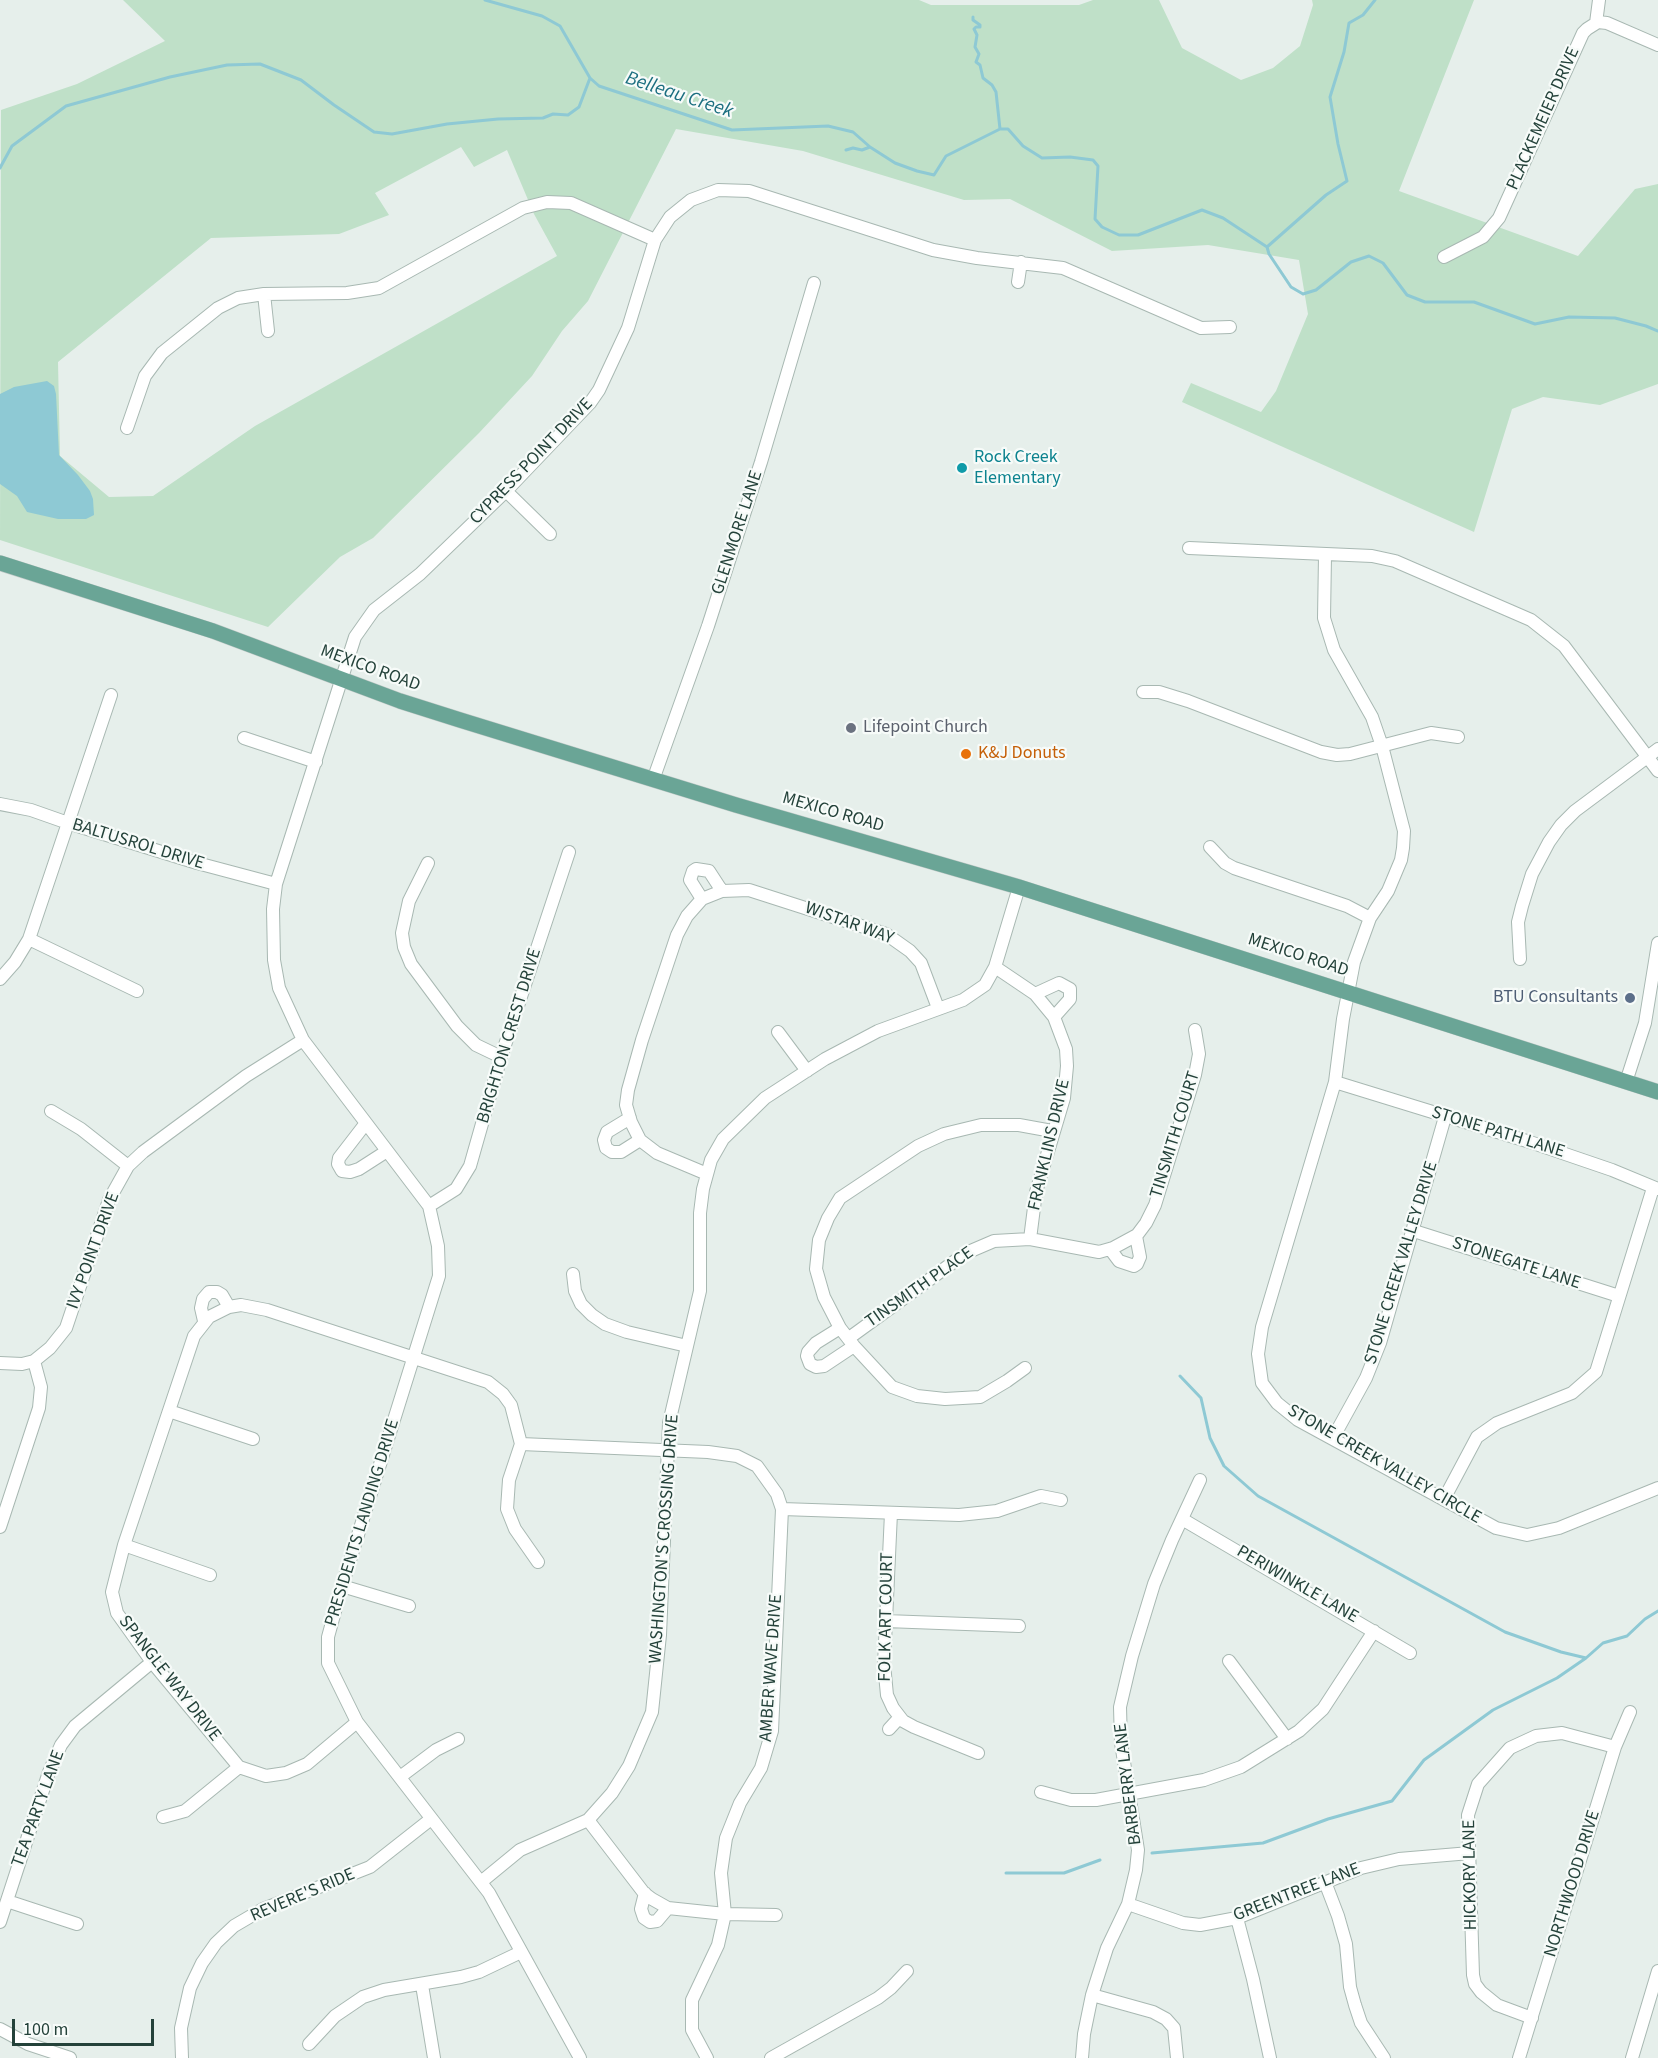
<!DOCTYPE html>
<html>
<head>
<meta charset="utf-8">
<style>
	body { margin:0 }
	#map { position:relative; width:1658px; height:2058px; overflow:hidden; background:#e6efeb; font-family:"Source Sans 3",sans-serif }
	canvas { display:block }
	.scale { position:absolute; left:12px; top:2019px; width:142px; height:27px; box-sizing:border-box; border:3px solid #24423a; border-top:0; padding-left:8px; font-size:18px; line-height:21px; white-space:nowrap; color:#24423a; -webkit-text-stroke:4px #f7fbf9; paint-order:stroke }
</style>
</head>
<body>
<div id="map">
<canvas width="1658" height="2058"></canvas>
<div class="scale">100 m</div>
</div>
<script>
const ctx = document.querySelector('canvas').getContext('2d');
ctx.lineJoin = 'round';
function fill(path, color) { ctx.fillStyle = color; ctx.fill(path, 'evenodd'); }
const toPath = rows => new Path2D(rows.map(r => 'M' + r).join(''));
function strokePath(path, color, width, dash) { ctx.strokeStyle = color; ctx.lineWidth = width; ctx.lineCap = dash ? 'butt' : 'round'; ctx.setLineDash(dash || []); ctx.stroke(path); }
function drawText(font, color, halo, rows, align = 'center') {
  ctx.font = font + ' "Source Sans 3",sans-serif'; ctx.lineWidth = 4.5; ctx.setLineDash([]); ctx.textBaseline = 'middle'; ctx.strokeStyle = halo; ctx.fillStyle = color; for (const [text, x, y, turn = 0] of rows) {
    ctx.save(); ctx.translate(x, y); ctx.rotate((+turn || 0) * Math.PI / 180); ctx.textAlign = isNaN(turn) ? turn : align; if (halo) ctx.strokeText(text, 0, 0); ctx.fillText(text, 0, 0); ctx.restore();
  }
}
fill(toPath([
	[123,0,919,0,931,5,1079,5,1093,0,1159,0,1182,48,1241,80,1273,68,1300,46,1313,5,1312,0,1474,0,1399,191,1578,256,1635,189,1658,184,1658,384,1600,405,1543,397,1512,409,1474,532,1182,402,1191,383,1261,412,1276,391,1308,314,1299,260,1208,245,1112,251,1010,199,964,200,803,151,676,129,588,301,562,331,532,376,479,433,373,538,340,557,268,627,0,540,1,110,77,84,165,41],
	[461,147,474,167,507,150,534,214,557,256,255,426,153,496,109,497,60,456,58,362,211,238,339,234,389,215,375,193]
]), '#bfe0c8');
fill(toPath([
	[47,381,54,386,56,394,59,455,78,475,90,491,93,499,94,515,86,519,58,519,27,512,17,496,0,484,0,394,14,387]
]), '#8ec9d4');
strokePath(toPath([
	[485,0,542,16,560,26,590,78,599,86,732,130,828,126,853,132,870,147,895,163,917,171,934,175,946,156,1000,129,1008,129,1023,146,1042,158,1070,157,1093,160,1098,166,1095,219,1102,227,1119,235,1138,235,1202,210,1223,218,1267,247,1269,254,1291,287,1303,294,1316,290,1351,262,1369,256,1383,263,1407,295,1425,302,1474,302,1535,324,1569,317,1615,318,1646,326,1658,331],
	[973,17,973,20,980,25,980,27,976,27,974,29,977,35,975,47,979,54,976,62,980,65,983,78,992,85,996,92,1000,129],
	[846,150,853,148,862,150,870,147],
	[0,168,12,146,66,106,170,77,227,65,260,64,301,80,334,105,374,132,392,134,447,124,498,119,543,118,553,114,568,115,579,107,590,78],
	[1267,247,1326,195,1347,181,1338,144,1330,97,1344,52,1349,23,1363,15,1375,0],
	[1180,1376,1201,1398,1210,1438,1224,1466,1258,1496,1505,1632,1561,1652,1586,1658],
	[1152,1853,1263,1843,1328,1819,1392,1801,1424,1760,1493,1710,1557,1678,1586,1658,1603,1643,1627,1636,1645,1619,1658,1611],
	[1006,1873,1064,1873,1100,1860]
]), '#8ec9d4', 3);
const minor = toPath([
	[1596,23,1599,0],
	[1444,257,1483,237,1499,218,1583,33,1587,29,1598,22,1607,23,1658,45],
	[1018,282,1021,262],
	[264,294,268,331],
	[127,428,145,376,162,353,218,308,238,298,264,294,347,293,379,288,523,208,547,202,571,203,655,240],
	[506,491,550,534],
	[1189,548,1372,556,1395,561,1531,620,1564,646,1658,771],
	[1325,556,1324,618,1334,650,1372,717,1382,746,1404,831,1403,848,1401,860,1388,891,1370,918,1354,962,1343,1019,1335,1082,1262,1327,1258,1354,1262,1383,1277,1403,1298,1420,1496,1528,1527,1535,1559,1528,1658,1488],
	[1143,692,1159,692,1188,701,1321,752,1337,755,1350,754,1431,733,1458,737],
	[244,738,316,762],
	[653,780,708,626,761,462,814,283],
	[0,804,31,810,68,823,197,863,276,884],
	[1210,847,1225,863,1234,868,1347,906,1370,918],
	[428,863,409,901,402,933,404,947,411,964,457,1026,476,1045,501,1057],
	[702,899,690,880,693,871,696,869,709,871,722,891],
	[29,939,137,991],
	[1520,959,1518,922,1522,906,1532,874,1549,842,1561,825,1575,811,1658,749],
	[995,967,1035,994,1054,1017,1066,1049,1067,1066,1064,1098,1036,1192,1030,1239],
	[0,979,15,962,29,939,111,695],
	[1035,994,1059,983,1070,989,1070,999,1054,1017],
	[778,1032,807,1071],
	[1335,1082,1530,1142,1612,1170,1658,1189],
	[1626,1082,1645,1023,1658,943],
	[51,1111,81,1129,128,1166],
	[630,1118,607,1132,604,1140,606,1148,612,1152,621,1152,640,1140],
	[366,1123,339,1158,338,1164,342,1171,350,1172,359,1169,387,1151],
	[707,1174,657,1153,640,1140,631,1122,626,1105,628,1090,642,1040,677,935,687,916,702,899,722,891,749,890,886,934,910,951,921,963,938,1008],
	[429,1206,456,1189,470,1166,501,1057,569,852],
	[1414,1231,1619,1296],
	[1110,1249,1119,1261,1134,1266,1137,1264,1140,1257,1136,1236],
	[573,1274,575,1291,581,1304,592,1315,605,1324,627,1332,687,1346],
	[204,1321,201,1308,203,1299,209,1292,217,1292,222,1295,229,1307],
	[840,1328,816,1343,808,1352,807,1356,810,1364,816,1367,824,1366,854,1346],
	[849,1338,966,1253,994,1241,1030,1239,1099,1252,1113,1248,1137,1235,1146,1223,1155,1205,1195,1075,1199,1054,1195,1030],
	[0,1363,22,1364,34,1361,50,1348,66,1328,109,1200,128,1166,143,1152,246,1076,303,1040],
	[1025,1368,1007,1381,980,1397,945,1399,917,1396,892,1387,854,1346,840,1328,824,1297,816,1269,819,1240,828,1218,840,1198,918,1146,944,1134,981,1125,1019,1125,1052,1131],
	[169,1411,253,1439],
	[1333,1438,1366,1378,1380,1343,1445,1117],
	[521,1444,509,1480,507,1509,515,1529,538,1562],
	[1444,1499,1477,1437,1497,1423,1572,1393,1596,1372,1653,1188],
	[782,1509,959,1515,997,1511,1041,1496,1061,1500],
	[891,1513,884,1664,887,1695,893,1708,903,1721,914,1727,978,1753],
	[1182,1519,1410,1653],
	[0,1527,39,1408,41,1387,34,1361],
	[124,1545,210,1575],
	[342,1586,409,1606],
	[886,1621,1019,1626],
	[1229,1661,1287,1739],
	[357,1722,307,1764,286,1773,266,1776,239,1767,152,1662,117,1613,112,1592,124,1545,194,1336,209,1317,229,1307,241,1305,267,1310,488,1382,503,1394,511,1405,521,1444,708,1452,737,1456,757,1466,777,1494,782,1509,772,1731,761,1768,740,1803,726,1838,721,1873,725,1914,718,1945,692,2000,692,2030,707,2058],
	[889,1729,900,1717],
	[400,1777,436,1750,458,1739],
	[1041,1792,1071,1800,1096,1800,1204,1780,1241,1767,1299,1731,1323,1709,1374,1631],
	[163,1817,185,1811,239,1767],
	[588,1820,644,1893,652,1899,668,1908,725,1914,776,1915],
	[481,1882,520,1850,588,1820,612,1793,629,1766,652,1712,660,1635,669,1423,700,1291,700,1213,703,1189,711,1160,723,1139,765,1098,825,1059,878,1031,963,1000,985,985,995,967,1019,887],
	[1325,1882,1338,1916,1346,1944,1350,1987,1355,2005,1361,2023,1384,2058],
	[645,1893,641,1909,644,1918,650,1922,657,1921,668,1908],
	[7,1901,77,1924],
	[1128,1904,1183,1923,1200,1925,1237,1918,1361,1868,1399,1859,1470,1853],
	[1237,1918,1253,1979,1270,2058],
	[0,1922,49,1772,61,1745,75,1726,152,1662],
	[422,1985,434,2058],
	[1092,1995,1153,2012,1166,2019,1174,2028,1177,2058],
	[1532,2018,1497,2005,1481,1992,1475,1984,1473,1975,1468,1815,1478,1784,1510,1748,1536,1736,1562,1733,1615,1747],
	[0,2029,28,2044,70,2058],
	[309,2044,335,2016,363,1997,384,1990,461,1977,479,1972,521,1952],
	[182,2058,181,2028,190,1988,202,1963,216,1943,234,1926,263,1909,370,1867,431,1819],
	[580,2058,489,1893,357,1722,328,1663,328,1637,342,1586,439,1276,438,1246,429,1206,303,1040,279,988,274,960,273,909,276,884,355,637,374,610,420,574,506,491,590,403,599,390,628,328,655,240,670,217,691,200,718,190,749,191,933,250,977,258,1063,268,1201,328,1230,327],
	[771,2058,878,1998,891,1988,907,1971],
	[1082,2058,1084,2034,1092,1995,1107,1948,1128,1904,1136,1870,1138,1850,1121,1743,1120,1707,1132,1656,1154,1584,1172,1540,1200,1480],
	[1519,2058,1615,1747,1630,1712],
	[1632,2058,1658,1971]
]);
const major = toPath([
	[0,563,213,631,400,701,460,720,736,805,1019,887,1658,1092]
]);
strokePath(minor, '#a8b8b2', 14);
strokePath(major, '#c2cac8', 16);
strokePath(minor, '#fff', 12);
strokePath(major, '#6aa596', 15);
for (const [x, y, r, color] of [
	[962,468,6,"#0f9aa8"],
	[851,728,6,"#6b7280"],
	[966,754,6,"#e8710a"],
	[1630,998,6,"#5c6f8a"]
]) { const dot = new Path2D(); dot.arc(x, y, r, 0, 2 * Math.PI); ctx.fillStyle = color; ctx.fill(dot); strokePath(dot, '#f7fbf9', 2); }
drawText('18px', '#24423a', '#f7fbf9', [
	["PLACKEMEIER DRIVE",1544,119,-66],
	["CYPRESS POINT DRIVE",532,462,-46],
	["GLENMORE LANE",738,533,-72],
	["MEXICO ROAD",370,669,20],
	["MEXICO ROAD",833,813,16],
	["BALTUSROL DRIVE",138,845,17],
	["WISTAR WAY",849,924,20],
	["MEXICO ROAD",1298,956,18],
	["BRIGHTON CREST DRIVE",510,1036,-73],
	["STONE PATH LANE",1498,1133,17],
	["TINSMITH COURT",1176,1135,-73],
	["FRANKLINS DRIVE",1050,1145,-77],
	["IVY POINT DRIVE",94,1251,-70],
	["STONE CREEK VALLEY DRIVE",1402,1263,-73],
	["STONEGATE LANE",1516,1264,18],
	["TINSMITH PLACE",920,1288,-35],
	["STONE CREEK VALLEY CIRCLE",1384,1465,30],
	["PRESIDENTS LANDING DRIVE",363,1523,-73],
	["WASHINGTON'S CROSSING DRIVE",665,1539,-86],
	["PERIWINKLE LANE",1297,1585,30],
	["FOLK ART COURT",887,1617,-89],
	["AMBER WAVE DRIVE",772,1668,-86],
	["SPANGLE WAY DRIVE",169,1679,52],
	["BARBERRY LANE",1129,1784,-97],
	["TEA PARTY LANE",39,1809,-70],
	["HICKORY LANE",1471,1875,-91],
	["NORTHWOOD DRIVE",1573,1884,-73],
	["GREENTREE LANE",1297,1893,-21],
	["REVERE'S RIDE",303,1896,-23]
]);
drawText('18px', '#0d838f', '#f7fbf9', [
	["Rock Creek",974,458],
	["Elementary",974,479]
], 'left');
drawText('18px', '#5b616d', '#f7fbf9', [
	["Lifepoint Church",863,728]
], 'left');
drawText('18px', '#c56008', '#f7fbf9', [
	["K&J Donuts",978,754]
], 'left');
drawText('18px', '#4e5e75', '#f7fbf9', [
	["BTU Consultants",1618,998]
], 'right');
drawText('italic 20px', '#1c6f80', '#f7fbf9', [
	["Belleau Creek",679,96,18]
]);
</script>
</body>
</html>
